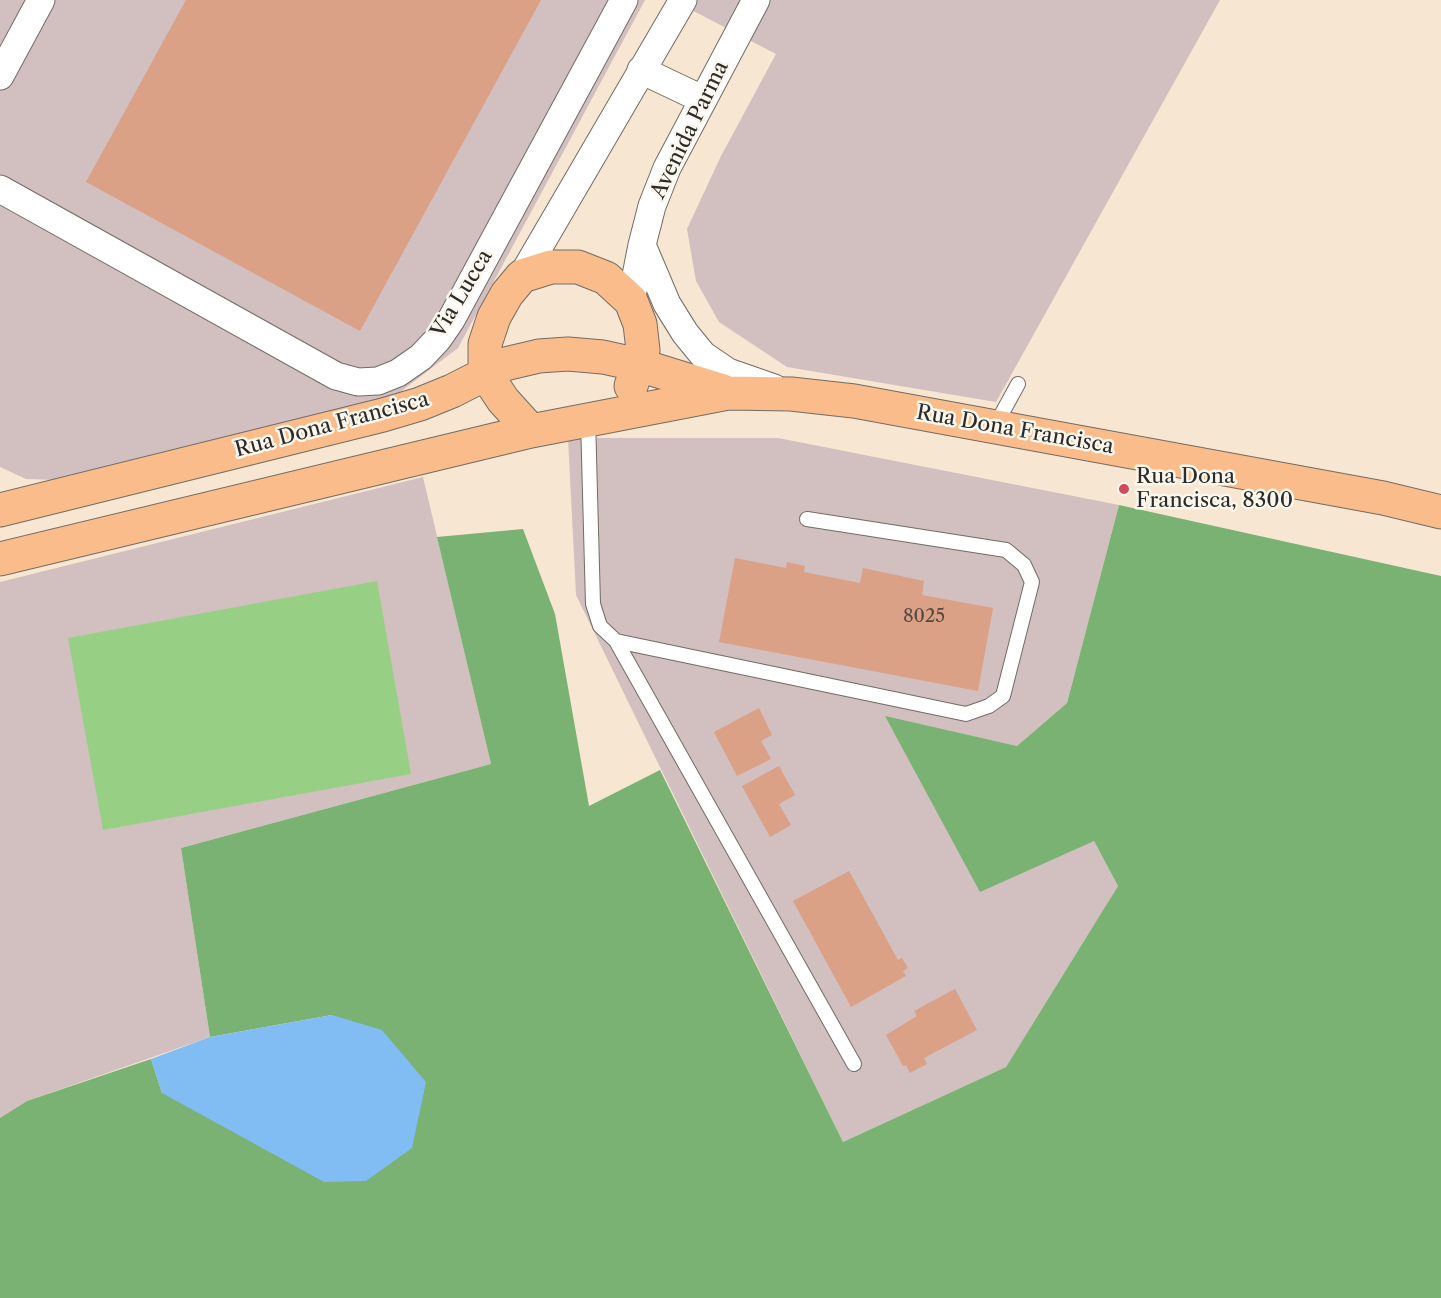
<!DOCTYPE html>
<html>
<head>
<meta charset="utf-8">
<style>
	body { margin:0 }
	canvas { display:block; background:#f7e6d1 }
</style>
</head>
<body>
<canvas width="1441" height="1298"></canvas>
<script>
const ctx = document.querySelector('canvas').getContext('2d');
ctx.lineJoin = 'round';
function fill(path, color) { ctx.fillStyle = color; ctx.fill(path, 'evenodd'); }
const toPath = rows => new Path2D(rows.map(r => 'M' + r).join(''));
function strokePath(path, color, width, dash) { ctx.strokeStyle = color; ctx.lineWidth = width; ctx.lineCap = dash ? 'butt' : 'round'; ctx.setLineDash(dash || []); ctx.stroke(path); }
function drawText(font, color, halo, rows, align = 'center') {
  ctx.font = font + ' "Libre Caslon Text",serif'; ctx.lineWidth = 5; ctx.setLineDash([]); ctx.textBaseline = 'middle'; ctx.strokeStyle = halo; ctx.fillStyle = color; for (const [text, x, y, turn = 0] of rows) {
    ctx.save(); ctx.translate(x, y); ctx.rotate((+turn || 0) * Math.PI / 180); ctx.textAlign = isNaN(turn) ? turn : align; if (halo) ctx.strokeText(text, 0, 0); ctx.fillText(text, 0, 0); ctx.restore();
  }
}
fill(toPath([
	[0,0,645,0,458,348,391,399,59,480,26,479,0,467],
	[666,0,1220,0,996,402,787,367,719,322,696,281,687,229,721,156,776,54,680,4],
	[568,438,778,438,1119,505,1067,703,1017,746,886,717,1094,841,1118,886,1006,1067,843,1142,576,595],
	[423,477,491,764,181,848,210,1037,27,1101,0,1118,0,582]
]), '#d2bfc0');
fill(toPath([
	[377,581,411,774,103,830,68,638]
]), '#97d084');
fill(toPath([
	[1119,505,1441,576,1441,1298,0,1298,0,1118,27,1101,151,1059,162,1093,332,1015,210,1037,181,848,491,764,437,537,523,529,555,614,589,806,660,770,843,1142,1006,1067,1118,886,1094,841,980,892,885,716,1017,746,1067,703]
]), '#79b272');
fill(toPath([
	[332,1015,382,1030,426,1082,412,1148,366,1181,324,1182,162,1093,151,1059,210,1037]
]), '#81bcf3');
fill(toPath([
	[186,0,541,0,360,331,86,182],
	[735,558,786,568,787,562,805,566,804,572,860,583,863,568,924,581,922,595,993,608,978,691,719,642],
	[759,708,772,735,761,741,771,759,737,776,714,732],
	[779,766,795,795,779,804,791,825,770,837,742,786],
	[849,871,898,960,902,958,908,968,903,971,906,976,851,1007,793,901],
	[955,989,977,1030,924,1058,927,1064,910,1073,906,1065,903,1066,886,1035,917,1016,914,1011]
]), '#daa186');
const lane = toPath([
	[588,419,593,604,600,626,616,641,966,714,989,706,1003,696,1032,582,1024,565,1006,550,807,519],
	[995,426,1018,384],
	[616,641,854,1064]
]);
const street = toPath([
	[641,70,702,99],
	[0,76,41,0],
	[0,189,336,376,358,382,378,381,398,373,421,357,438,339,451,320,624,0],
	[642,245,667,304,685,333,703,355,728,372,774,388],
	[522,276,683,0],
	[631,301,642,245,652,206,667,168,756,0]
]);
const primary = toPath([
	[531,431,503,400,485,373,485,344,494,317,507,294,522,276,551,267,578,267,606,278,631,301,640,324,643,350,631,386],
	[0,510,383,415,420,404,452,391,505,364,539,356,568,354,603,357,639,365,723,391],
	[0,559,531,431,728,393,791,394,854,401,1383,498,1441,512]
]);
strokePath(lane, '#726c65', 16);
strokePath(street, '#726c65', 29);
strokePath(primary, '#726c65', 35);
strokePath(lane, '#fff', 14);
strokePath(street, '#fff', 27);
strokePath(primary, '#f9bc8a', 33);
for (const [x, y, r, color] of [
	[1124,489,6,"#d1495b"]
]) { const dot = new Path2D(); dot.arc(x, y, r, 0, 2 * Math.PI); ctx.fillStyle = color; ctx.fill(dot); strokePath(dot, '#fbf7ec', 2); }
drawText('18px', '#574842', null, [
	["8025",924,617]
]);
drawText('21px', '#2b2b2b', '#fbf7ec', [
	["Avenida Parma",690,130,-64],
	["Via Lucca",462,294,-59],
	["Rua Dona Francisca",332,425,-15],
	["Rua Dona Francisca",1015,430,10]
]);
drawText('21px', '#2b2b2b', '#fbf7ec', [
	["Rua Dona",1136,477],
	["Francisca, 8300",1136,501]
], 'left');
</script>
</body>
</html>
